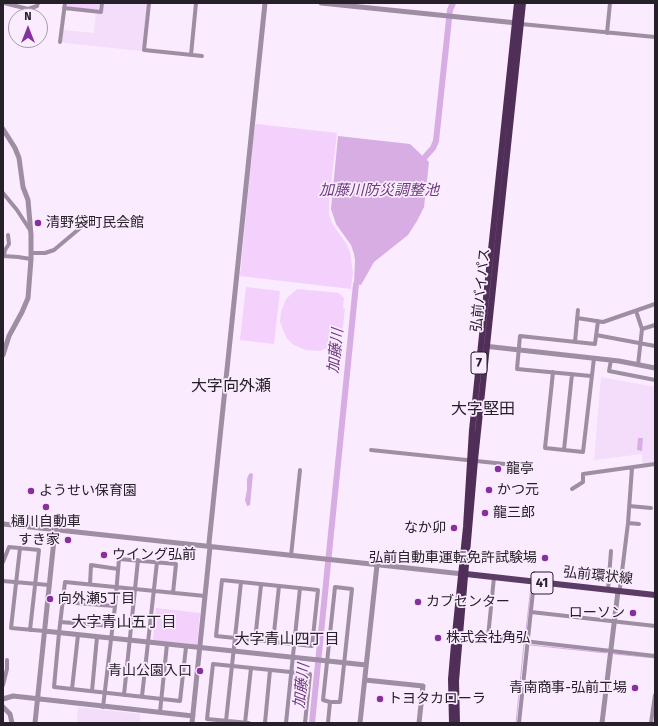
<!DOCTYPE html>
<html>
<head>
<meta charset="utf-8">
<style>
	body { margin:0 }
	#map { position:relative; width:658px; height:726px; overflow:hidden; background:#faebfe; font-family:"Fira Sans",sans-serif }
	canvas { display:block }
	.frame { position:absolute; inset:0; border:4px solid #262028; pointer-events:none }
	.north { position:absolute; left:8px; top:8px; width:40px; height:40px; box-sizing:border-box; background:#faebfe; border:1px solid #a59aa8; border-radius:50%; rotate:0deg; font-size:11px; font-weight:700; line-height:16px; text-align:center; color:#262028 }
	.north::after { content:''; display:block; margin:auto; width:14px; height:18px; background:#86309d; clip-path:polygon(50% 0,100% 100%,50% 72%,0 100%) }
</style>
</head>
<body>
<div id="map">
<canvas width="658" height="726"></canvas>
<div class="frame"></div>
<div class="north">N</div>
</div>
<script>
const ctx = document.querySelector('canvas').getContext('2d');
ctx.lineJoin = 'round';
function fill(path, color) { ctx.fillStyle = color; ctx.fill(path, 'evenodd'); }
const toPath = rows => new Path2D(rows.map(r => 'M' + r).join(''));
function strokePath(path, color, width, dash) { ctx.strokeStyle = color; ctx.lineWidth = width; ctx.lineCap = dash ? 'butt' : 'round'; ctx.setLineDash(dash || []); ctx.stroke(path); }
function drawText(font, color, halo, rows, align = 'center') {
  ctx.font = font + ' "Fira Sans","Noto Sans JP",sans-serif'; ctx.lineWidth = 3.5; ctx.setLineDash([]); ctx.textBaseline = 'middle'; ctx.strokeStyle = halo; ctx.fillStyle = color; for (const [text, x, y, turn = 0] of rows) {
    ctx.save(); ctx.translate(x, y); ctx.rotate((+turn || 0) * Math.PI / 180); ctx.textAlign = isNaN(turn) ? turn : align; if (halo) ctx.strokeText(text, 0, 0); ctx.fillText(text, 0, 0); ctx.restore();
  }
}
fill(toPath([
	[104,3,147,3,142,51,64,43,62,41,63,30,94,33,96,12,103,13],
	[601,377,655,387,655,463,643,465,642,454,594,460],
	[78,707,140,714,140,723,77,723]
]), '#f4dcfb');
fill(toPath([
	[66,3,100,3,98,10,68,7],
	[257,124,337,133,329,201,329,215,333,225,346,243,350,252,353,272,351,289,240,276,255,125],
	[246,287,280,291,274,344,240,340],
	[297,289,339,293,344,298,343,307,345,309,342,336,333,345,320,351,305,350,292,344,286,337,280,322,281,312,286,299],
	[156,608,200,613,197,645,153,640]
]), '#f3d1fc');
fill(toPath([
	[338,136,410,144,429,162,424,207,417,221,408,235,374,262,361,285,354,284,355,260,354,254,351,245,336,224,331,209],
	[638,438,643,438,642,451,637,450],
	[250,473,253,474,250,505,247,506,245,500,247,490,247,479,248,476]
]), '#d7ade3');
strokePath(toPath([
	[525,639,531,586],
	[530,645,606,653],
	[614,654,655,658],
	[516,723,524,644]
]), '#d7ade3', 1);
strokePath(toPath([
	[421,163,425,157,433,148,436,141,449,19,450,10,453,3],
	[312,723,356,284,359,279]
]), '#d7ade3', 6);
strokePath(toPath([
	[4,3,28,9,37,6,38,3],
	[149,3,144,50,202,56],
	[64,8,101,12,102,3],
	[521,24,655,37],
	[607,33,610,3],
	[60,42,65,3],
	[191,55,196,3],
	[3,193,17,210,30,230],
	[31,253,45,253,54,250,92,218],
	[4,255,5,250,9,244,8,235],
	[3,256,18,257,31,259],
	[636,311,642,329,638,365],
	[577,318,603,322,655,304],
	[642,329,655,325],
	[596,335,655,346],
	[575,342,578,310],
	[611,360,609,371,655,380],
	[553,372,545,448,583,452,594,358],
	[591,376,517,369,520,336,595,344,598,321],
	[371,450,505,464],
	[564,450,572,374],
	[572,489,583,482,583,474,655,464],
	[629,506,651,508],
	[628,523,639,524],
	[20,548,11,628,44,631],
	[291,556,300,470],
	[3,562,9,547,39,550,30,630],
	[494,577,488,637,655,656],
	[222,580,318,590,312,646,216,636,222,580],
	[3,581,49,585],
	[90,584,91,565,118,569],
	[608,590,611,551],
	[618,591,620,588,628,523,632,468],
	[63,602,115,606],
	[531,612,655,626],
	[60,622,113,626],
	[255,640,261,585],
	[273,642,279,586],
	[186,647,180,701,54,687,59,633,65,582,205,596],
	[3,685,7,669,7,660],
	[72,689,78,635],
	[92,691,97,637],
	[124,695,138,560],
	[142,696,157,562],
	[103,707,115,606,119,559,176,564,173,593],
	[160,712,167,644],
	[226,721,241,582],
	[245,723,251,668],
	[249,723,207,719,213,664,310,674,305,723],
	[265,723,270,670],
	[286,723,300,588],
	[328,723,330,702,340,702,352,589,335,587,323,700,330,702],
	[519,723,534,582],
	[651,723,655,695]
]), '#9f8da4', 4);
strokePath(toPath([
	[321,3,517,23],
	[3,129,15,148,19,158,23,187,28,200,31,235,31,259,28,298,22,312,9,336,3,355],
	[484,346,619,361,655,368],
	[3,524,463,574],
	[44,631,366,665],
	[365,680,423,686,419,723],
	[3,699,13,696,193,716],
	[3,707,10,714,12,723],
	[35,723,55,530],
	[192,723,210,547,209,543,265,3],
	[360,723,377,565],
	[602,723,618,591]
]), '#9f8da4', 5);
strokePath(toPath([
	[466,574,655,595]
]), '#5b3c64', 6);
strokePath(toPath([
	[452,723,451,679,454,644,466,527,472,430,517,3],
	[457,723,456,681,475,460,523,3]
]), '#4f2e58', 6);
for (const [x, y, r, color] of [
	[38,223,4,"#86309d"],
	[498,469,4,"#86309d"],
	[489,490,4,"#86309d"],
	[31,491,4,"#86309d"],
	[46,507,4,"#86309d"],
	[485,513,4,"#86309d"],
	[454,528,4,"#86309d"],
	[68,540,4,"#86309d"],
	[104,555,4,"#86309d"],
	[545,558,4,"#86309d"],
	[50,599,4,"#86309d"],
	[418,602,4,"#86309d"],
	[633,613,4,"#86309d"],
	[438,638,4,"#86309d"],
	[200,671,4,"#86309d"],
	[635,688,4,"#86309d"],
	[380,699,4,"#86309d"]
]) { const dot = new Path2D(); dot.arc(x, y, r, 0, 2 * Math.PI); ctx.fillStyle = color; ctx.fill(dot); strokePath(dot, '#faebfe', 1.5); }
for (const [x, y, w] of [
	[479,363,16],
	[542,583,22]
]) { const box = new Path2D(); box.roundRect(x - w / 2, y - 11, w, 22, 3); ctx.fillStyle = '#faebfe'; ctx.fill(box); strokePath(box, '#262028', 1); }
drawText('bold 13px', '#262028', null, [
	["7",479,363],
	["41",542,583]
]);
drawText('14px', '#262028', '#faebfe', [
	["清野袋町民会館",46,223],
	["龍亭",506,469],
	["かつ元",497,490],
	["ようせい保育園",39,491],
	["龍三郎",493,513],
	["樋川自動車",46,522,"center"],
	["なか卯",446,528,"right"],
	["すき家",60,540,"right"],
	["ウイング弘前",112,555],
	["弘前自動車運転免許試験場",537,558,"right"],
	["向外瀬5丁目",58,599],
	["カブセンター",426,602],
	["ローソン",625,613,"right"],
	["株式会社角弘",446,638],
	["青山公園入口",192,671,"right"],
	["青南商事-弘前工場",627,688,"right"],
	["トヨタカローラ",388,699]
], 'left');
drawText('14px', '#262028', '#faebfe', [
	["弘前バイパス",481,290,-84],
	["弘前環状線",598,576,6]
]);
drawText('italic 15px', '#6d3a7c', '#faebfe', [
	["加藤川防災調整池",379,191],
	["加藤川",336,351,-84],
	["加藤川",302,686,-84]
]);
drawText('15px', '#262028', '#faebfe', [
	["大字青山五丁目",124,623],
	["大字青山四丁目",287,640]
]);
drawText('16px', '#262028', '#faebfe', [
	["大字向外瀬",231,387],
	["大字堅田",483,410]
]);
</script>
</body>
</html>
